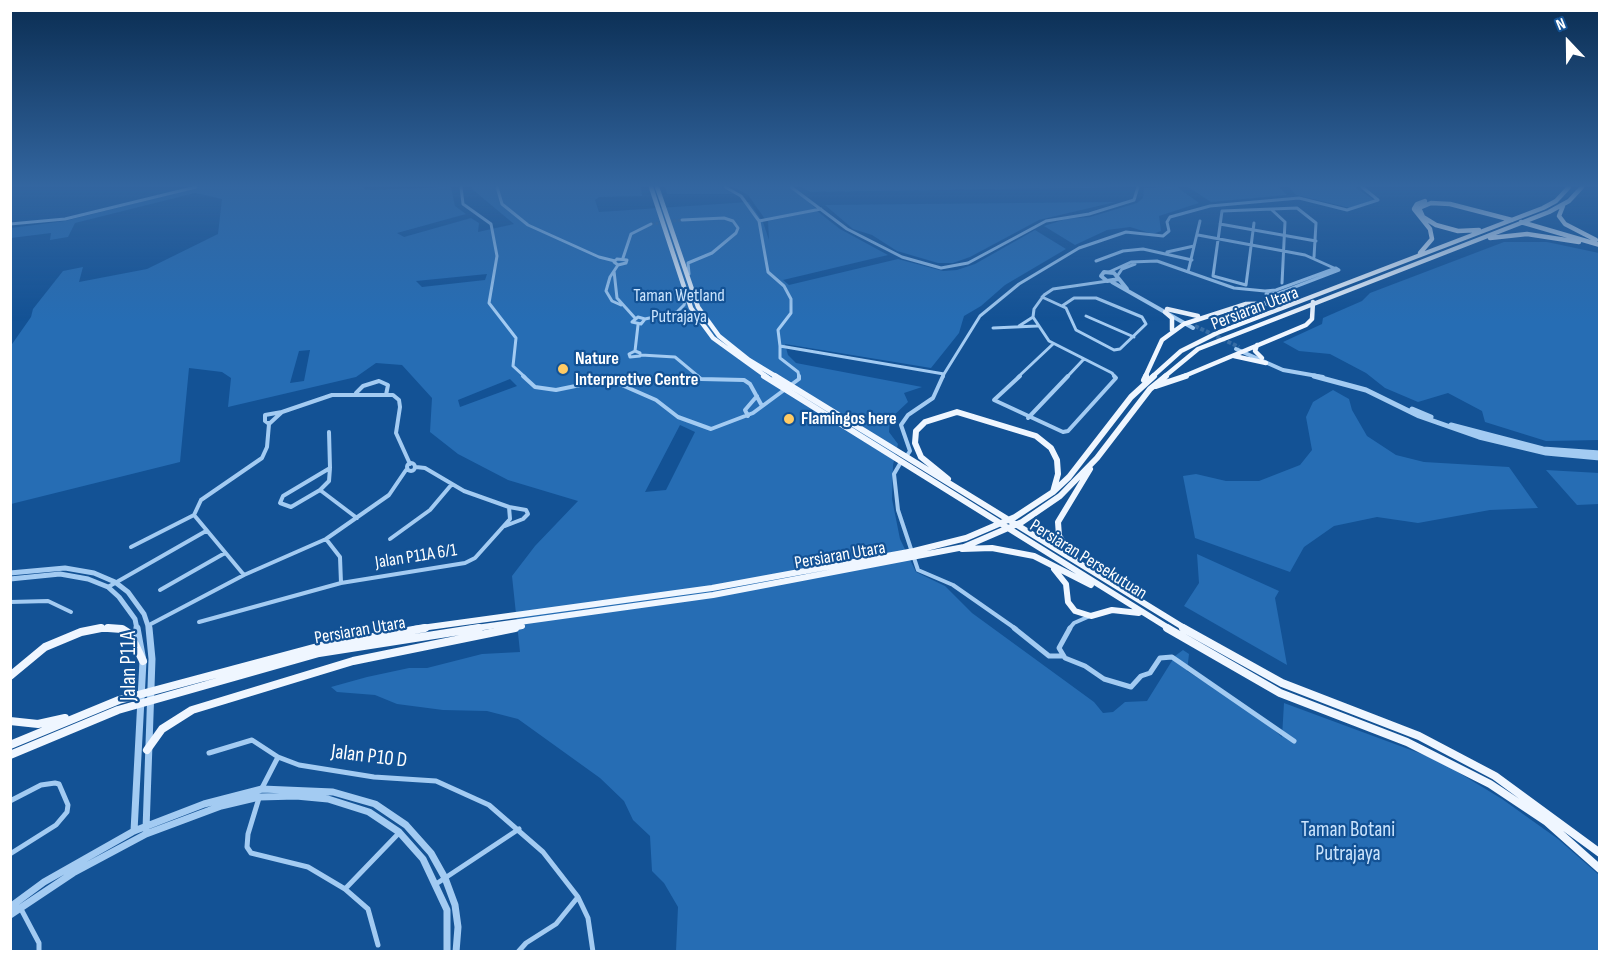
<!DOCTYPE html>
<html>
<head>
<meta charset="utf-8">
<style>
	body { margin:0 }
	#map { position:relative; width:1610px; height:962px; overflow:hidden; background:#135295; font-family:"Sofia Sans Condensed",sans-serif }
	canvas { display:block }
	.frame { position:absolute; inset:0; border:12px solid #fff; pointer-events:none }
	.north { position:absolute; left:1538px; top:12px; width:60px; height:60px; -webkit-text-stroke:4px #135295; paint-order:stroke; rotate:338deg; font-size:16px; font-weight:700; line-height:24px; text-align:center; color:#fff }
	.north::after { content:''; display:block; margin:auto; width:21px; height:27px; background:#fff; clip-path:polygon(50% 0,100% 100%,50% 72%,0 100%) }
</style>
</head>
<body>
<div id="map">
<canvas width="1610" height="962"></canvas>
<div class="frame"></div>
<div class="north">N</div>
</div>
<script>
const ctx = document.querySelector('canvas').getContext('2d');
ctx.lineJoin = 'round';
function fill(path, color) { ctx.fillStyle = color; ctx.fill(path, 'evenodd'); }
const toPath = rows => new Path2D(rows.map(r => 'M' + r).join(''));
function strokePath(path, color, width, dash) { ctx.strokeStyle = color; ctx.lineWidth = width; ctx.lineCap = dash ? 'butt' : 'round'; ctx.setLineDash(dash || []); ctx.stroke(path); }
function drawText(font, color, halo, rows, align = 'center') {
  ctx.font = font + ' "Sofia Sans Condensed",sans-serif'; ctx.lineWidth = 4.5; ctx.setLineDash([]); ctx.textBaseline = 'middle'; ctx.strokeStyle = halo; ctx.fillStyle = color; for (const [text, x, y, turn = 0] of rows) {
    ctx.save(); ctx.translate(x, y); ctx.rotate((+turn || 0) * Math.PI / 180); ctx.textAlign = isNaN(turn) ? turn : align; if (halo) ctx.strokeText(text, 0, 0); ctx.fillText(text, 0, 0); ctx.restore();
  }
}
fill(toPath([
	[200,187,363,187,366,190,451,187,455,206,466,214,397,233,404,237,471,218,479,223,478,232,514,224,472,189,472,187,641,187,642,196,599,197,595,200,599,212,749,202,763,222,769,240,768,221,817,211,840,229,888,255,783,280,789,285,898,259,943,271,957,270,975,264,1035,230,1066,249,1005,285,981,306,964,316,959,333,931,368,785,344,788,355,796,363,922,387,904,393,908,402,890,419,889,432,898,444,893,465,892,499,900,539,916,572,945,586,972,613,1094,702,1103,713,1113,712,1125,702,1147,701,1175,656,1183,650,1189,654,1187,671,1252,711,1282,737,1284,703,1438,760,1502,799,1558,839,1599,875,1599,951,676,951,678,907,664,883,652,871,650,836,633,820,624,801,600,778,518,719,487,711,443,710,397,704,375,695,337,692,331,687,367,677,409,668,427,668,482,654,520,652,512,576,535,546,578,501,508,480,458,454,430,432,432,398,402,365,376,363,356,377,228,407,231,378,222,372,189,368,180,462,11,504,10,347,31,317,33,309,63,271,83,267,79,282,147,269,218,234,222,199,195,193,75,223,68,237,50,240,51,233,11,238,11,228,65,221],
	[487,274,485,280,422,287,416,281],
	[310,350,304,381,290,383,299,351],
	[510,379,517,386,460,407,458,400],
	[680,425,695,432,666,490,645,492],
	[665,187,721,187,734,194,667,194],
	[733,187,788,187,802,195,816,209,765,219,748,195],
	[801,187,1132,187,810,192],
	[1177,187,1199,203,1159,216,1161,231,1153,234,1130,227,1107,230,1075,245,1044,226,1066,219,1090,217,1137,203,1143,198,1144,188],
	[1188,187,1279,187,1287,195,1211,202],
	[1289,187,1355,187,1374,200,1350,208,1296,195],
	[1115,202,1039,220,970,257,953,263,938,263,897,251,872,235,853,229,825,205],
	[1504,242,1547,242,1599,253,1599,440,1546,441,1485,422,1482,411,1448,393,1418,402,1385,388,1366,373,1330,354,1299,351,1283,342,1322,324,1323,318,1362,301,1370,293],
	[1333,390,1349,399,1352,410,1367,436,1396,455,1424,462,1509,467,1538,508,1490,510,1418,523,1377,517,1334,526,1304,547,1290,572,1195,538,1183,476,1196,474,1226,481,1259,481,1300,465,1312,450,1306,417,1313,402],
	[1546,470,1599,473,1599,504,1577,505],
	[1197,554,1279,591,1275,598,1287,665,1184,606,1199,583]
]), '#266db4');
strokePath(toPath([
	[651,224,682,220]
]), '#366ca5', 3, [3, 1.5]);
strokePath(toPath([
	[1195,326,1239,347]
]), '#366ca5', 4, [4, 2]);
strokePath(toPath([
	[461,187,463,204,491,224,497,256,489,303,516,338,513,366,525,377],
	[497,187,502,204,528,225,599,257,615,261],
	[725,187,741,196,759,221,768,272,784,286,791,299,791,313,778,330,780,346],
	[791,187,847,229,902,257,941,268,968,263,1046,221,1089,214,1134,200,1138,187],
	[1272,210,1285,222,1282,283],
	[682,220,724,218,733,221,738,228,736,233,712,253,688,263,689,274],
	[759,221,821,209],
	[1254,223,1246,285,1213,276,1222,211,1297,208,1316,223,1314,257],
	[10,224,65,219,196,187],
	[1220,224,1316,241],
	[1198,235,1305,255,1334,268],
	[1167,252,1194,246],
	[623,258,631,234,651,224],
	[617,259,627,260,626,263,618,265,614,262,617,259],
	[1096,261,1123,251,1143,249,1192,260],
	[618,265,610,277,606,291,612,301,621,305],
	[614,271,617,298,635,318],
	[1109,272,1131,262,1157,261,1234,288,1265,291,1276,290,1336,268,1339,270],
	[1188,272,1200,221],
	[1118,275,1122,269,1135,264],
	[1108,281,1053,289,1044,295,1034,309,1033,317,1049,341,1112,373,1115,377],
	[1266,294,1279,293,1339,270],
	[1042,297,1066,308,1076,330,1114,350,1120,349,1146,324,1142,317,1096,298,1074,298,1062,306],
	[677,312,684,305,686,296],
	[1086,316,1134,337],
	[638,317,645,319,641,324,632,322,638,317],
	[645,319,677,312,690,314,698,319],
	[1019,326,1033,317],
	[993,328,1037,326],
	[635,351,640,353,640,356,630,357,629,354,635,351],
	[635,351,638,325],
	[641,355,675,357,699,377],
	[944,374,980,316,1019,284,1079,248,1126,232,1163,236,1169,231,1167,222,1170,217,1210,206,1299,198,1347,210,1378,200,1362,187],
	[799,377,798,372,780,358,780,346,944,374,943,377],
	[1018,377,1053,344],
	[1067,377,1083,360]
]), '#a3cbf2', 3);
strokePath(toPath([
	[523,376,535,387,556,390,595,382,615,382,656,400,678,417,711,429,753,413,799,379,799,376],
	[697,376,701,379,744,380,750,384,762,406],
	[1020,376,994,400,1063,432,1068,431,1116,378,1114,376],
	[356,393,363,386,379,381,388,385,386,395],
	[748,416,745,410,757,396],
	[1028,418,1068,376],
	[269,424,265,421,265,415,282,412],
	[329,432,330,468],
	[906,457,910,451,901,425,908,415,933,398,943,376],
	[901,462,894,474,898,510,918,570,953,585,1016,629],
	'407 467a4 4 0 1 1 8 0a4 4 0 1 1-8 0Z',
	[330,468,329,481,320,490,291,507,280,503,283,496,330,468],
	[320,490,357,518],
	[505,526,523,519,528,514,526,510,509,507],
	[326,539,340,557,341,583],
	[390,539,430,510,452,484],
	[131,547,194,515],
	[244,575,194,515,201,500,262,458,267,447,269,424,282,412,332,395,393,395,399,400,400,407,396,433,410,464],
	[108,587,206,531],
	[160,590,225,553],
	[10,602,48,601,71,612],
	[199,622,341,583,465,563,475,558,510,519,509,507,464,491,425,468,416,467],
	[149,625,244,575,326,539,389,495,406,470],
	[1069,629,1074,623,1090,616]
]), '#a3cbf2', 4);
strokePath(toPath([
	[1014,628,1049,656,1063,656],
	[1070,628,1059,648,1065,658,1085,666,1104,679,1131,687,1141,676,1150,673,1160,658,1172,657,1294,741],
	[209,753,252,740,278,757,299,765,374,777,436,781,489,805,543,852,578,897,588,918,593,952],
	[262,788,278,757],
	[259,798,248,834,247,847,251,853,308,867,345,889,368,909,378,945],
	[10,801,41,785,55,783,59,784,68,805,67,812,56,825,10,854],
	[436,884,519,829],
	[345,889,399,833],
	[21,909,39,943,39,952],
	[518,952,526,943,556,924,578,897]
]), '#a3cbf2', 5);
strokePath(toPath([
	[1104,272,1114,273,1119,279,1107,281,1101,276,1104,272],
	[1119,279,1127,289],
	[1112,282,1193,328],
	[1236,349,1283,370,1323,377]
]), '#a3cbf2', 4);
strokePath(toPath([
	[1314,376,1366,390,1419,416,1479,437,1546,453,1600,458],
	[1412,409,1431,417],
	[1451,425,1543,449,1600,453],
	[10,573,65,568,94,573,115,582,128,592,144,614,149,629],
	[10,579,60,574,88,579,108,587,119,597,135,619,137,629]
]), '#a3cbf2', 5);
strokePath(toPath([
	[146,829,152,659,149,628],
	[134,831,143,661,137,628],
	[10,907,44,882,134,831,204,804,262,789,333,792,375,804,406,825,431,853,445,878,455,905,458,927,456,952],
	[10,915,73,873,146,834,221,806,259,797,296,796,328,799,369,812,399,832,423,859,447,910,447,952]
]), '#a3cbf2', 7);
strokePath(toPath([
	[651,187,691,308,713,338,767,377],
	[657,187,698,307,719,336,749,360,777,377],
	[1563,206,1559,216,1565,224,1596,240],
	[1521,222,1600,245],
	[1479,230,1458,231,1436,225,1423,217,1419,208,1431,203,1450,204,1512,220],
	[1490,238,1527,234,1579,242],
	[1420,253,1432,239,1430,229,1414,209,1417,204,1425,201],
	[1167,309,1198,316],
	[1165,312,1172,318,1172,330],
	[1257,345,1255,351,1262,358],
	[1234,356,1266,363],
	[1145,377,1162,340,1184,324,1246,304,1288,303],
	[1152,377,1181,351,1217,333,1543,208,1556,201,1569,187],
	[1164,377,1198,349,1549,212,1569,201,1582,187],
	[1182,377,1306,325,1312,319,1313,302]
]), '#eff6ff', 4.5);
strokePath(toPath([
	[764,376,1170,629],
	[775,376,1186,629],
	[1144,380,1146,376],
	[1156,386,1186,376],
	[948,479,921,457,915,443,916,431,925,422,957,412,1036,436,1051,448,1057,460,1058,474,1053,492],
	[962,549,992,548,1034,556,1091,585],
	[1075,558,1059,536,1058,522,1090,469],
	[1054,569,1066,584,1068,602,1075,611,1091,616,1112,610,1139,613],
	[94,629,122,629],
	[414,629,712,588,914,551,966,538,1015,517,1053,492,1069,477,1131,397,1154,376],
	[469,629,713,595,964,547,1022,522,1060,496,1097,458,1150,389,1166,376],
	[507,629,522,626]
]), '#eff6ff', 6);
strokePath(toPath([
	[108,628,122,629,130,634,143,661],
	[1167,628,1280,693,1407,742,1490,784,1547,822,1600,869],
	[1183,628,1282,683,1419,736,1495,776,1600,853],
	[10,676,45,647,81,632,101,628],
	[10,721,38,724,65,718],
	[10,745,119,700,321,646,425,628],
	[147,750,162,729,192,710,353,661,515,628],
	[10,755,118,710,319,653,479,628]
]), '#eff6ff', 8);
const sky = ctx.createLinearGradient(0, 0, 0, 321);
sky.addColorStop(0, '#0a2d52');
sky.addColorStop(0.58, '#3366a0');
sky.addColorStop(1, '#3366a000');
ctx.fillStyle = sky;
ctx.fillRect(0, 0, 1610, 321);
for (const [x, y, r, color] of [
	[563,369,6,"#ffcb65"],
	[789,419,6,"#ffcb65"]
]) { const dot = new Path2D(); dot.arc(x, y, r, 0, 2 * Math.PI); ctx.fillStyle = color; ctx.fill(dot); strokePath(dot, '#135295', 2); }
drawText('18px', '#cbe4fd', '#135295', [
	["Taman Wetland",679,296],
	["Putrajaya",679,317]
]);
drawText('18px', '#fff', '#135295', [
	["Persiaran Utara",1255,309,-21],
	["Persiaran Utara",840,556,-10],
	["Jalan P11A 6/1",416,557,-9],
	["Persiaran Persekutuan",1088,560,32],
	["Persiaran Utara",360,631,-10]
]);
drawText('bold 18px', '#fff', '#135295', [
	["Nature",575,359],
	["Interpretive Centre",575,380],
	["Flamingos here",801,419]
], 'left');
drawText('21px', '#fff', '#135295', [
	["Jalan P11A",130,666,-90],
	["Jalan P10 D",369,757,7]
]);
drawText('21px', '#cbe4fd', '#135295', [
	["Taman Botani",1348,831],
	["Putrajaya",1348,855]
]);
</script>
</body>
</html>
